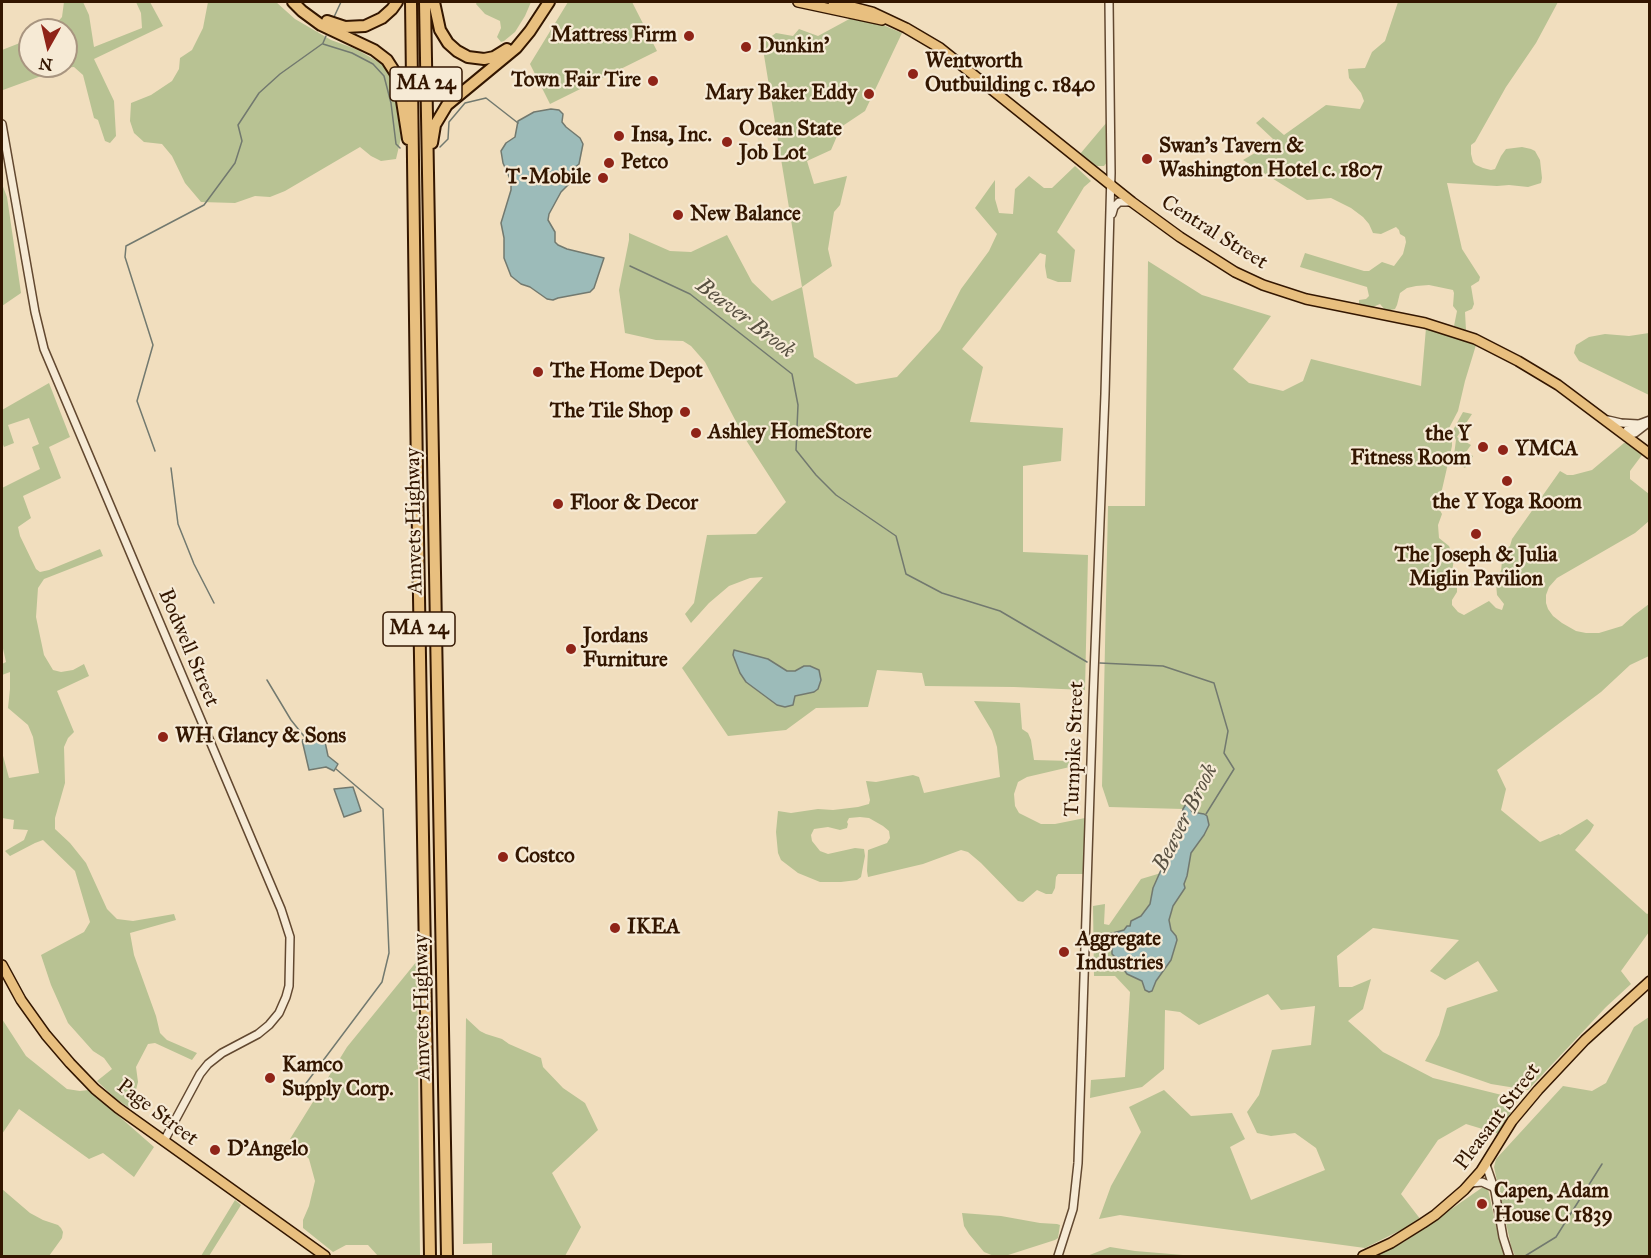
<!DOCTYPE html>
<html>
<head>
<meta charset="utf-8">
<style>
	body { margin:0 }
	#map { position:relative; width:1651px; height:1258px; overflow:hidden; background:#f1debe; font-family:"IM FELL Great Primer",serif }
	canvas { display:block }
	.frame { position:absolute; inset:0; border:3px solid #331600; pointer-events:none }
	.north { position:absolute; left:18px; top:18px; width:60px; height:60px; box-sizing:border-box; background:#f6ead5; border:2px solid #a89580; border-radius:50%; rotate:188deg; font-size:16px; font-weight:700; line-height:24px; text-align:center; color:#331600 }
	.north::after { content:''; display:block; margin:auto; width:21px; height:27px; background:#8f2418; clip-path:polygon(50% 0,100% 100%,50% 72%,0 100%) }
</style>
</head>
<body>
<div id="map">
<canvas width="1651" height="1258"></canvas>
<div class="frame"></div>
<div class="north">N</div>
</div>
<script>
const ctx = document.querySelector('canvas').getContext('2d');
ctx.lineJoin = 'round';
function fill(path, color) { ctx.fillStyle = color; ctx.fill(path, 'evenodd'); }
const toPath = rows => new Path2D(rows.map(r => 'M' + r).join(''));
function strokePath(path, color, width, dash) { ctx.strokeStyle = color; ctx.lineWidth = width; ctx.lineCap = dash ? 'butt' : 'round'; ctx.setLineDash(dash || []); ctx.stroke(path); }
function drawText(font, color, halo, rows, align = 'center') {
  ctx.font = font + ' "IM FELL Great Primer",serif'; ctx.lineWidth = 4.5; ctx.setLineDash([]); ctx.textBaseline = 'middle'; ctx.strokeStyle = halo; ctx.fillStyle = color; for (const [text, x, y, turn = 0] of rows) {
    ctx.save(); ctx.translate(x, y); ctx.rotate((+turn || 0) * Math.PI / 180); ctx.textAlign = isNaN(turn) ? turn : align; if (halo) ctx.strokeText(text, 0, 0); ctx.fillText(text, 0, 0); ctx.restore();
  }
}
fill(toPath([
	[64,2,83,2,89,15,94,47,142,28,141,13,136,2,150,2,163,26,94,59,114,101,116,136,110,143,105,141,98,120,94,118,83,75,74,67,63,68,3,90,2,50,30,39,30,66,66,66,66,30,47,30,55,25,62,17],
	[208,2,276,2,295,19,331,40,356,49,382,64,392,78,401,138,396,159,381,161,371,156,360,147,285,191,270,197,255,196,235,203,201,202,185,183,172,156,162,144,144,142,134,133,130,121,131,103,151,95,172,81,179,69,180,58,192,50,203,28],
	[477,2,531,2,525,16,515,32,504,41,501,42,497,37,501,28,500,21,485,14,476,4],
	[568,2,632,2,657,51,550,104,530,64],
	[1398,2,1558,2,1536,43,1506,87,1475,142,1471,145,1471,154,1473,162,1476,165,1483,168,1491,170,1495,169,1501,156,1506,149,1522,147,1531,149,1535,151,1540,160,1542,178,1541,183,1528,187,1509,185,1497,186,1447,183,1462,249,1480,277,1479,281,1471,286,1474,304,1472,309,1465,312,1466,330,1454,326,1457,311,1453,306,1454,293,1453,290,1429,285,1416,286,1407,288,1400,293,1397,305,1395,309,1386,311,1380,304,1368,309,1359,304,1359,300,1366,299,1369,296,1367,287,1300,267,1305,253,1364,271,1369,271,1382,262,1394,266,1403,254,1406,242,1405,237,1400,234,1399,230,1396,227,1381,234,1373,233,1369,224,1363,217,1351,208,1331,198,1307,200,1243,160,1265,147,1273,139,1256,123,1263,117,1284,135,1326,105,1360,109,1364,101,1361,93,1349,78,1348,69,1365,68,1372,52,1385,41],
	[853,17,883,25,902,33,865,111,841,127,831,150,807,161,814,184,847,176,840,205,834,212,828,249,832,266,802,287,814,357,856,384,897,377,940,330,961,289,989,251,997,234,975,208,995,180,995,199,999,213,1013,214,1015,189,1029,176,1044,188,1052,188,1075,166,1091,181,1084,187,1057,232,1075,250,1071,282,1058,282,1047,278,1045,266,1046,255,1040,253,962,349,983,367,970,422,1063,428,1061,461,1023,466,1023,552,1088,555,1085,690,1014,687,925,686,922,673,877,670,868,707,816,708,786,730,728,736,682,668,763,577,750,578,729,586,709,603,691,623,685,614,694,603,707,535,756,534,786,502,744,437,705,362,691,346,683,341,656,340,625,333,619,290,629,240,629,233,670,251,691,252,727,235,752,282,772,301,802,287,762,43,776,33,793,36,799,29,818,36],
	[1107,122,1108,161,1104,166,1097,166,1080,154],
	[2,184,7,197,21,293,2,306],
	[1148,261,1202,295,1271,316,1233,369,1249,383,1283,391,1303,381,1311,359,1421,386,1426,328,1462,339,1476,345,1465,381,1458,411,1448,430,1452,440,1452,446,1438,507,1442,514,1438,525,1439,538,1449,546,1454,559,1451,578,1457,585,1457,592,1452,600,1452,605,1458,612,1464,615,1489,601,1496,608,1502,610,1504,604,1497,595,1496,583,1497,576,1501,571,1503,551,1510,546,1512,539,1560,471,1567,475,1573,475,1592,470,1624,443,1627,443,1642,455,1630,471,1630,479,1649,494,1649,521,1635,533,1557,578,1549,587,1546,595,1546,603,1548,609,1553,616,1562,623,1576,631,1586,633,1599,633,1622,626,1633,616,1649,604,1649,656,1630,665,1601,692,1497,770,1506,789,1501,810,1540,842,1559,834,1560,835,1587,819,1594,825,1590,832,1575,850,1647,914,1649,913,1649,932,1621,971,1631,984,1606,1007,1528,1090,1491,1084,1425,1061,1439,1035,1447,1008,1498,991,1478,961,1445,980,1430,971,1459,940,1373,928,1337,956,1339,987,1352,987,1371,979,1363,1009,1348,1021,1383,1052,1433,1078,1518,1099,1499,1134,1466,1124,1438,1140,1401,1194,1421,1220,1365,1248,1120,1215,1099,1219,1111,1186,1141,1132,1129,1107,1164,1090,1191,1116,1232,1113,1245,1139,1230,1147,1251,1200,1325,1170,1316,1148,1295,1133,1271,1136,1257,1133,1247,1112,1259,1095,1272,1050,1311,1045,1315,1006,1281,1010,1268,994,1199,1025,1180,1012,1165,1010,1164,1069,1142,1087,1090,1098,1091,1080,1125,1077,1130,992,1115,976,1094,976,1093,906,1105,904,1104,924,1109,925,1141,879,1161,873,1153,888,1150,904,1141,916,1131,921,1130,926,1124,930,1109,934,1108,945,1112,948,1113,954,1122,963,1127,974,1142,981,1152,991,1156,981,1171,960,1177,940,1176,936,1171,930,1169,920,1173,906,1185,888,1184,884,1187,876,1191,853,1204,836,1204,814,1192,812,1186,804,1183,809,1109,807,1102,786,1108,506,1145,506],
	[1649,333,1649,395,1579,361,1574,353,1576,345,1589,337,1605,334,1629,336],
	[49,383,70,437,49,447,61,478,23,496,31,518,18,527,20,536,36,569,40,572,49,570,100,549,103,556,44,579,38,588,36,617,44,655,53,670,61,672,73,670,84,664,89,676,57,691,74,732,68,738,64,747,65,783,55,818,55,829,70,843,86,863,107,909,117,919,133,921,174,914,176,920,130,933,134,955,156,1016,160,1033,167,1040,197,1053,192,1060,155,1043,148,1044,136,1067,138,1082,131,1109,116,1099,97,1081,112,1069,104,1058,93,1051,68,1023,51,985,41,955,84,932,90,922,75,871,43,840,35,843,10,856,5,851,24,840,28,830,13,829,14,820,2,818,2,752,9,778,39,773,33,737,28,725,8,708,10,689,10,672,2,675,2,664,6,662,2,644,2,488,40,469,32,447,39,444,29,418,8,425,14,443,4,447,2,442,2,410],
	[1463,412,1472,414,1457,437,1471,445,1466,452,1473,456,1465,468,1458,464,1455,460,1454,455,1456,440,1452,432],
	[974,701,1020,703,1022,729,1028,733,1031,740,1034,760,1072,761,1074,766,1027,777,1018,782,1014,794,1015,806,1019,813,1041,824,1055,824,1085,818,1083,874,1058,874,1056,877,1055,888,1052,894,1046,894,1037,890,1023,902,1018,901,981,863,968,852,961,850,923,864,868,877,867,871,868,850,887,843,890,838,889,831,883,826,869,818,860,817,849,818,847,822,848,824,847,828,840,830,828,827,814,829,811,835,812,841,820,851,828,854,855,848,864,849,865,856,861,877,857,880,841,882,820,882,798,873,781,860,778,853,776,832,778,811,791,813,818,809,833,810,858,807,869,804,870,800,866,781,876,782,913,775,919,777,924,793,1000,777,997,747,992,731],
	[417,961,420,1256,378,1256,368,1245,346,1245,333,1252,303,1228,303,1220,309,1206,315,1181,309,1159,290,1139,347,1047],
	[1649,1017,1649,1256,1515,1256,1511,1246,1494,1167,1496,1159,1563,1086,1592,1091,1606,1083,1634,1027],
	[466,1018,480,1031,486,1034,502,1039,509,1044,541,1058,543,1067,563,1088,585,1103,598,1130,552,1173,581,1227,565,1256,492,1256,492,1243,463,1244],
	[2,1019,26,1056,67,1089,80,1091,89,1090,154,1147,134,1177,103,1153,89,1159,19,1109,2,1134],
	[1483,1187,1488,1189,1496,1226,1507,1256,1373,1256,1404,1242],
	[2,1189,30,1213,43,1220,58,1225,61,1228,63,1232,62,1238,49,1256,2,1256],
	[235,1200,241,1205,209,1256,201,1256],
	[962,1213,1001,1216,1040,1223,1057,1224,1060,1225,1058,1238,1055,1240,1005,1256,994,1256,984,1252,969,1234,964,1226],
	[1110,1247,1135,1251,1195,1256,1087,1256]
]), '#b8c293');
const water = toPath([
	[551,109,559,110,563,114,562,122,566,127,580,138,583,144,579,164,574,168,571,174,572,181,561,192,549,214,548,220,555,232,555,242,558,245,567,249,604,258,594,288,590,292,558,298,553,300,547,299,530,287,521,284,511,276,504,258,504,238,501,223,511,190,511,181,503,163,501,151,506,143,515,137,518,121,534,112,551,109],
	[734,650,768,659,787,671,795,671,804,666,810,666,819,670,821,680,818,689,814,692,795,696,793,705,785,707,777,705,746,682,740,673,733,655,734,650],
	[324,737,328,756,338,764,334,771,326,767,309,770,302,740,324,737],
	[353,787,361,811,344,817,334,789,353,787],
	[1186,804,1188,804,1192,812,1204,814,1207,816,1209,825,1204,835,1191,853,1187,876,1184,884,1185,888,1173,906,1169,920,1171,930,1176,936,1177,940,1171,960,1156,981,1152,991,1149,992,1145,990,1142,981,1127,974,1121,966,1121,963,1112,954,1112,948,1106,941,1109,934,1124,930,1127,926,1130,926,1131,921,1141,916,1150,904,1153,888,1173,843,1175,835,1180,824,1183,809,1186,804]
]);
fill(water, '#9cbbb9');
strokePath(water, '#72796f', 1.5);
strokePath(toPath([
	[334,17,341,2],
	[323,43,326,36],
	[323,44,352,53,373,64,384,76,391,103,396,144,400,148],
	[440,147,448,139,449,122,465,103,486,98,518,123],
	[630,266,690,294,792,374,798,405,796,450,816,475,836,495,896,536,906,574,942,593,1000,611,1087,662],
	[155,451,137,401,153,345,125,257,126,246,204,205,235,163,242,141,238,125,259,93,280,74,322,44],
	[171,468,178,524,194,564,214,603],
	[1100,663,1163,666,1214,683,1228,731,1224,753,1234,769,1206,814],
	[267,680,291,720,307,740],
	[301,1090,382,982,389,953,383,809,336,769],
	[1525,1256,1556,1237,1602,1164]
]), '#72796f', 1.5);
const minor = toPath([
	[2,124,35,312,44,349,281,909,290,937,289,986,286,997,279,1013,269,1025,258,1034,222,1053,208,1064,200,1074,164,1141],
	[1112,214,1114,207,1119,202,1132,202],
	[1608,420,1621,423,1638,424],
	[1625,435,1627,430,1631,427,1650,420],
	[1625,435,1635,433,1648,423],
	[1486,1165,1495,1191,1503,1237,1509,1256],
	[1471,1183,1482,1182,1493,1187],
	[1058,1256,1073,1209,1078,1163,1093,700,1105,394,1111,173,1109,2]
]);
const major = toPath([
	[798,2,882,20],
	[833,2,872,12,906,28,940,48,1132,202,1180,237,1235,272,1263,285,1306,299,1425,323,1475,339,1518,361,1558,385,1650,454],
	[2,965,21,1000,46,1035,70,1063,95,1089,118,1108,325,1256],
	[1363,1256,1391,1243,1423,1223,1435,1215,1464,1190,1481,1171,1512,1121,1538,1090,1585,1040,1650,981]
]);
const highway = toPath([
	[293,2,302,11,321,25,374,50,387,60,396,74,399,82,408,139],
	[411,2,417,477,430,1256],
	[425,2,447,1256],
	[434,2,440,30,448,43,457,51,468,57,484,59,494,57,507,49],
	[327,21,345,27,365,26,382,18,392,9,397,2],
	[432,143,435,125,447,105,516,48,530,31,549,2]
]);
strokePath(minor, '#624830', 10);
strokePath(major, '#331600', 12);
strokePath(highway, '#331600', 14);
strokePath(minor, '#f6ead5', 7);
strokePath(major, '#e8bf7f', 9);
strokePath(highway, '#e8bf7f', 10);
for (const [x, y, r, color] of [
	[689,36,6,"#8f2418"],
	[746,47,6,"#8f2418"],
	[913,74,6,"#8f2418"],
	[653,81,6,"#8f2418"],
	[869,94,6,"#8f2418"],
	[619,136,6,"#8f2418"],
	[727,142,6,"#8f2418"],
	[1147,159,6,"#8f2418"],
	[609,163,6,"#8f2418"],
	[603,178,6,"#8f2418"],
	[678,215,6,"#8f2418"],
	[538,372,6,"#8f2418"],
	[685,412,6,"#8f2418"],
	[696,433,6,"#8f2418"],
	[1483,447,6,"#8f2418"],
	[1503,450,6,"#8f2418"],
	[1507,481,6,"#8f2418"],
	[558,504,6,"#8f2418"],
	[1476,534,6,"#8f2418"],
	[571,649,6,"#8f2418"],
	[163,737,6,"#8f2418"],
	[503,857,6,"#8f2418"],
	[615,928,6,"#8f2418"],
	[1064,952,6,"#8f2418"],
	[270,1078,6,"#8f2418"],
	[215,1150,6,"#8f2418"],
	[1482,1204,6,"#8f2418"]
]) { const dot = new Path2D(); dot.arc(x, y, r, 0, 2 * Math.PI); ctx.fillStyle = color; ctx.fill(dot); strokePath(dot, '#f6ead5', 2); }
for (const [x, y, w] of [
	[426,84,72],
	[419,629,72]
]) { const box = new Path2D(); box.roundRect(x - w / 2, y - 17, w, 34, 4.5); ctx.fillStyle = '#f6ead5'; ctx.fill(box); strokePath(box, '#331600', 1.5); }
drawText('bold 20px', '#331600', null, [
	["MA 24",426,84],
	["MA 24",419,629]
]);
drawText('bold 21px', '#331600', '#f6ead5', [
	["Mattress Firm",677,36,"right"],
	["Dunkin'",758,47],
	["Wentworth",925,62],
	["Outbuilding c. 1840",925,86],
	["Town Fair Tire",641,81,"right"],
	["Mary Baker Eddy",857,94,"right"],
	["Ocean State",739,130],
	["Job Lot",739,154],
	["Insa, Inc.",631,136],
	["Swan's Tavern &",1159,147],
	["Washington Hotel c. 1807",1159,171],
	["Petco",621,163],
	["T-Mobile",591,178,"right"],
	["New Balance",690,215],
	["The Home Depot",550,372],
	["The Tile Shop",673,412,"right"],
	["Ashley HomeStore",708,433],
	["the Y",1471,435,"right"],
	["Fitness Room",1471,459,"right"],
	["YMCA",1515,450],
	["the Y Yoga Room",1507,503,"center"],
	["Floor & Decor",570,504],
	["The Joseph & Julia",1476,556,"center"],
	["Miglin Pavilion",1476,580,"center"],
	["Jordans",583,637],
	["Furniture",583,661],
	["WH Glancy & Sons",175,737],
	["Costco",515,857],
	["IKEA",627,928],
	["Aggregate",1076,940],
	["Industries",1076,964],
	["Kamco",282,1066],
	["Supply Corp.",282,1090],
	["D'Angelo",227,1150],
	["Capen, Adam",1494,1192],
	["House C 1839",1494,1216]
], 'left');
drawText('21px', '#331600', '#f6ead5', [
	["Central Street",1214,233,32],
	["Amvets Highway",415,521,-91],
	["Bodwell Street",188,648,67],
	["Turnpike Street",1075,749,-88],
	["Amvets Highway",423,1007,-91],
	["Page Street",157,1113,37],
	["Pleasant Street",1498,1117,-53]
]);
drawText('italic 22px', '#585041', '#f6ead5', [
	["Beaver Brook",745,319,37],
	["Beaver Brook",1186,818,-63]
]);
</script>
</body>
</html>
